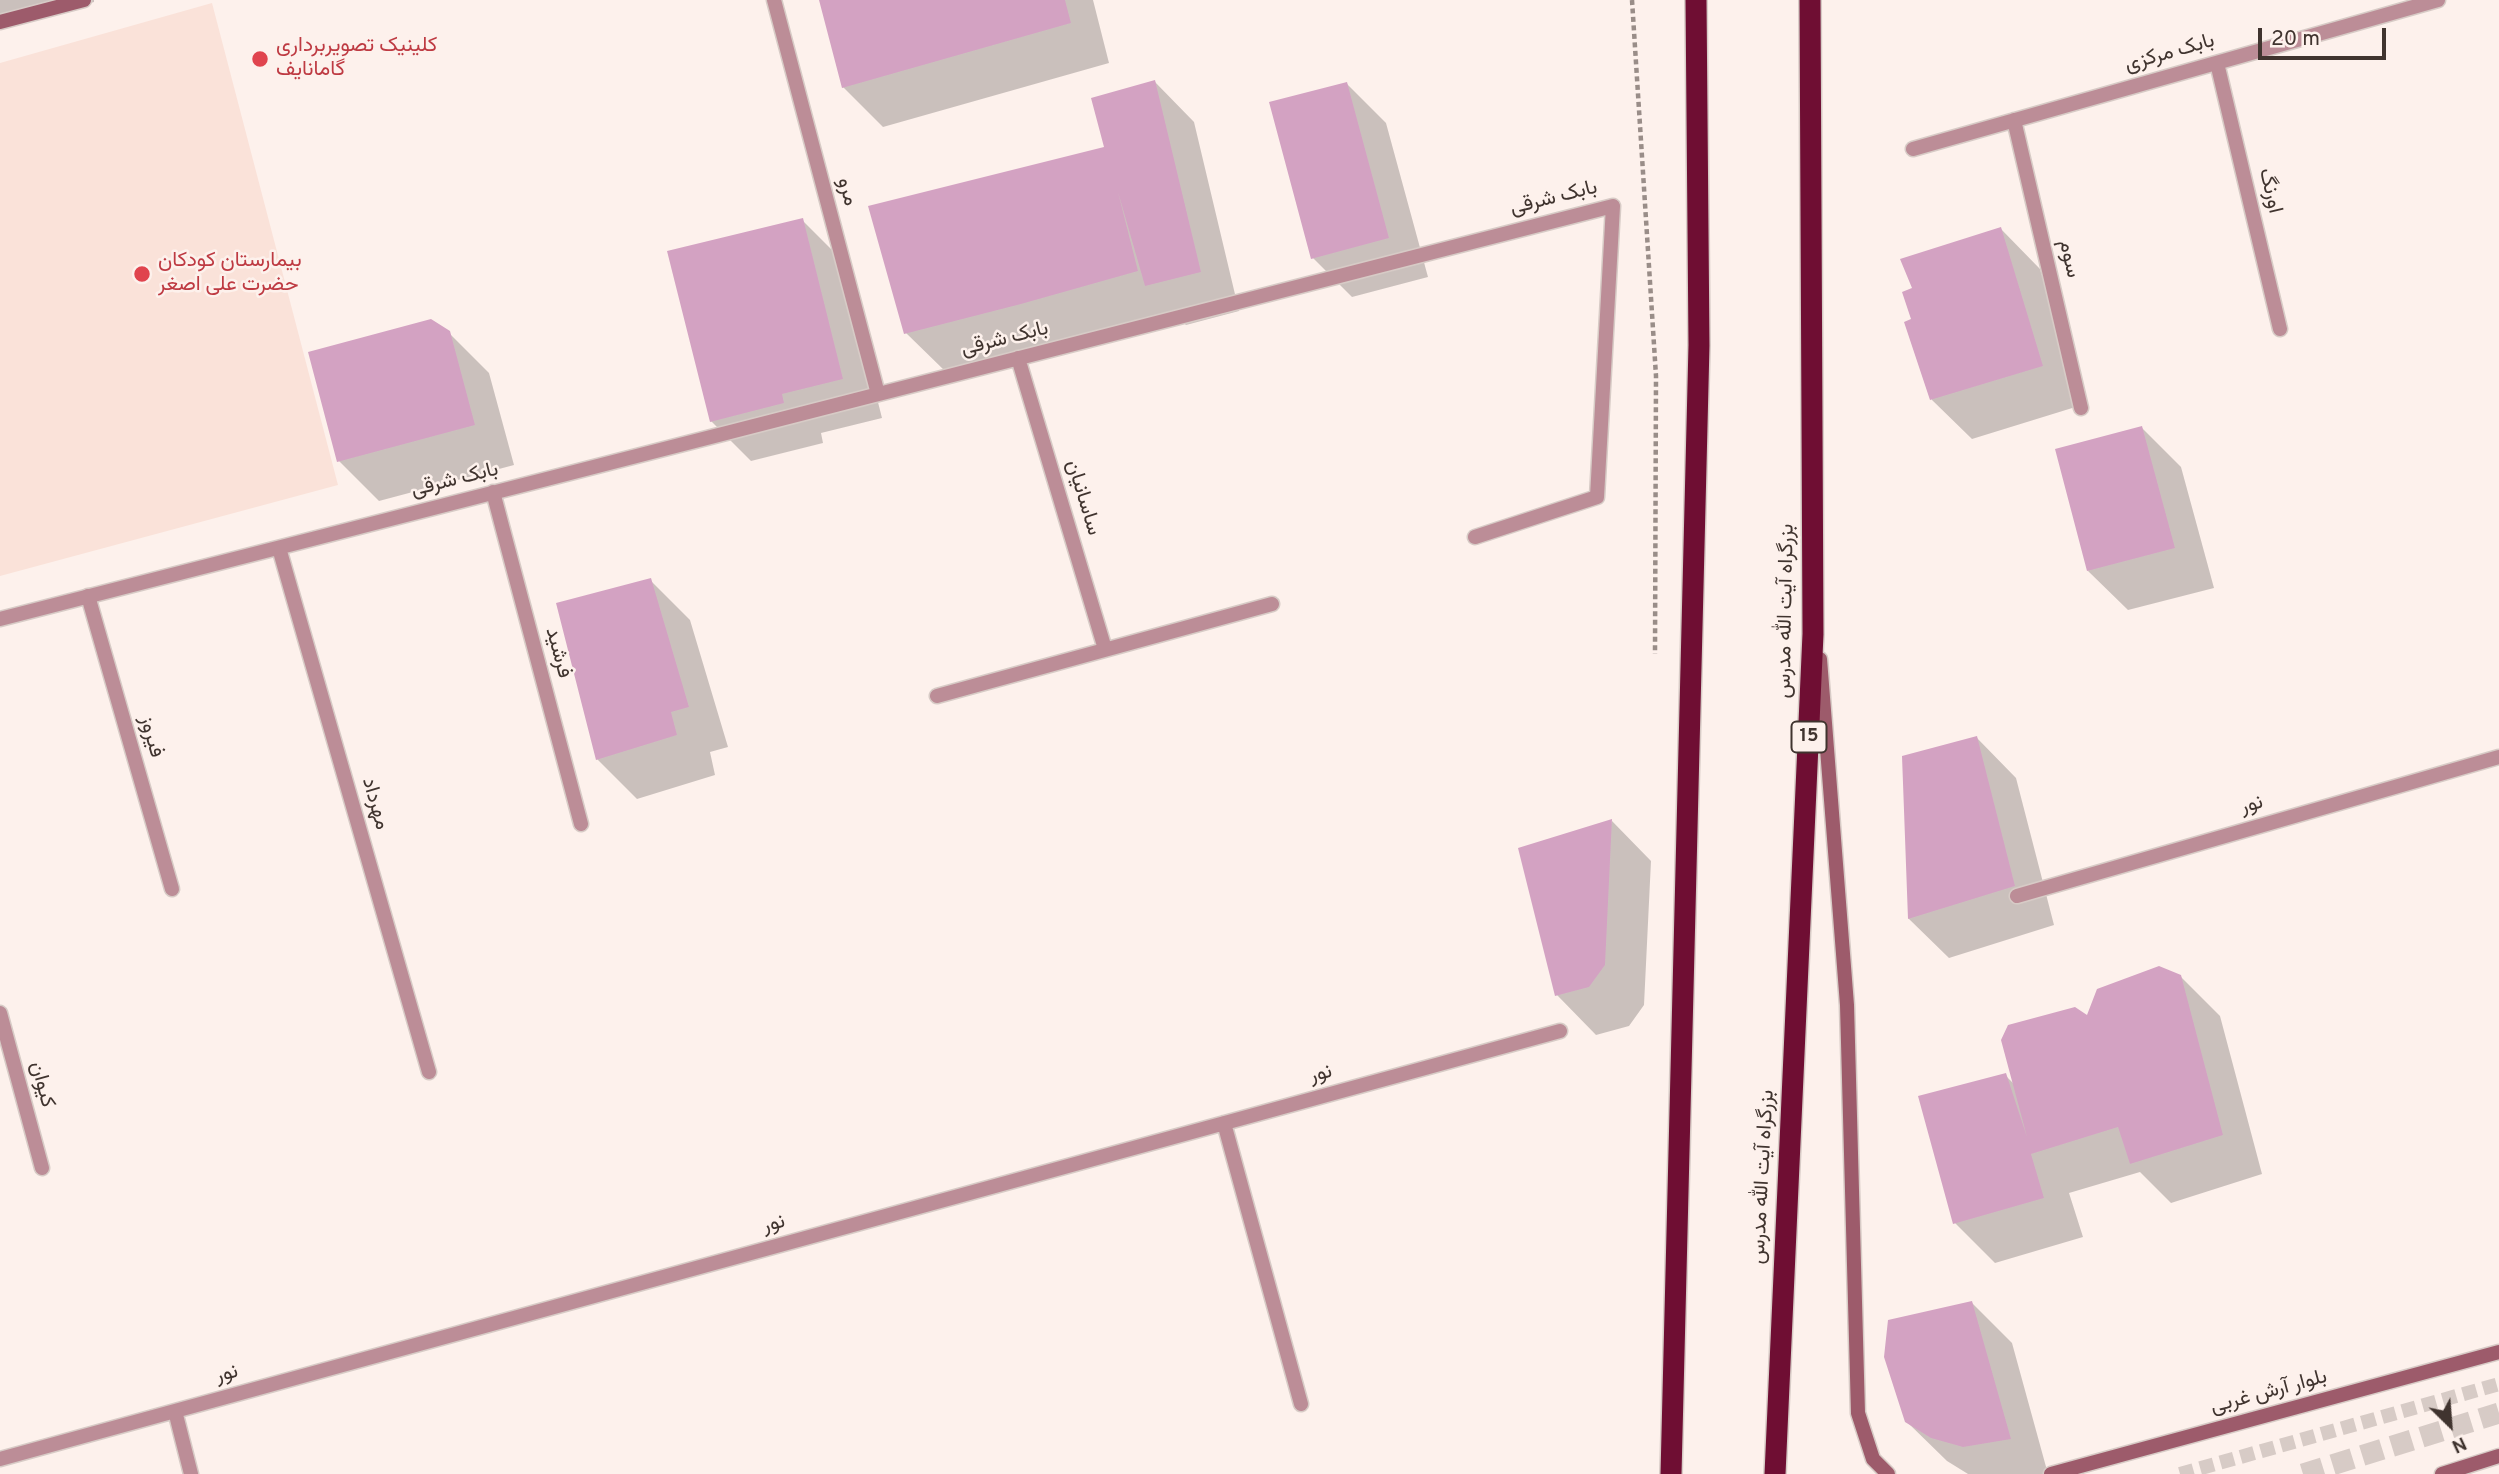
<!DOCTYPE html>
<html>
<head>
<meta charset="utf-8">
<style>
	body { margin:0 }
	#map { position:relative; width:2499px; height:1474px; overflow:hidden; background:#fdf1ec; font-family:Overpass,sans-serif }
	canvas { display:block }
	.north { position:absolute; left:2415px; top:1390px; width:70px; height:70px; -webkit-text-stroke:5px #fdf1ec; paint-order:stroke; rotate:155deg; font-size:19px; font-weight:700; line-height:28px; text-align:center; color:#40342f }
	.north::after { content:''; display:block; margin:auto; width:24px; height:32px; background:#40342f; clip-path:polygon(50% 0,100% 100%,50% 72%,0 100%) }
	.scale { position:absolute; left:2258px; top:28px; width:128px; height:32px; box-sizing:border-box; border:4px solid #40342f; border-top:0; padding-left:9px; font-size:21px; line-height:24px; white-space:nowrap; color:#40342f; -webkit-text-stroke:5px #fdf1ec; paint-order:stroke }
</style>
</head>
<body>
<div id="map">
<canvas width="2499" height="1474"></canvas>
<div class="north">N</div>
<div class="scale">20 m</div>
</div>
<script>
const ctx = document.querySelector('canvas').getContext('2d');
ctx.lineJoin = 'round';
function fill(path, color) { ctx.fillStyle = color; ctx.fill(path, 'evenodd'); }
const toPath = rows => new Path2D(rows.map(r => 'M' + r).join(''));
function strokePath(path, color, width, dash) { ctx.strokeStyle = color; ctx.lineWidth = width; ctx.lineCap = dash ? 'butt' : 'round'; ctx.setLineDash(dash || []); ctx.stroke(path); }
function drawText(font, color, halo, rows, align = 'center') {
  ctx.font = font + ' Overpass,Vazirmatn,sans-serif'; ctx.lineWidth = 5; ctx.setLineDash([]); ctx.textBaseline = 'middle'; ctx.strokeStyle = halo; ctx.fillStyle = color; for (const [text, x, y, turn = 0] of rows) {
    ctx.save(); ctx.translate(x, y); ctx.rotate((+turn || 0) * Math.PI / 180); ctx.textAlign = isNaN(turn) ? turn : align; if (halo) ctx.strokeText(text, 0, 0); ctx.fillText(text, 0, 0); ctx.restore();
  }
}
fill(toPath([
	[212,3,338,485,0,576,0,63]
]), '#fae2d9');
fill(toPath([
	[0,0,94,0,94,2,12,26,0,19],
	[821,0,1093,0,1109,63,883,127,843,87],
	[1155,82,1194,122,1239,311,1186,325,1173,312,946,372,906,333,1107,148],
	[1347,84,1386,123,1428,277,1352,297,1313,258],
	[802,220,842,260,882,418,821,433,823,443,751,461,711,421],
	[2001,229,2040,269,2082,405,1972,439,1932,400,1906,323,1913,320,1914,289],
	[449,333,489,373,514,465,379,501,339,461],
	[2142,428,2181,467,2214,588,2128,610,2088,571],
	[650,580,690,620,728,747,710,752,715,775,637,799,597,759],
	[1977,738,2016,778,2054,925,1949,958,1909,919,1904,757],
	[1612,821,1651,861,1644,1005,1629,1026,1596,1035,1557,995],
	[2180,976,2220,1016,2262,1174,2171,1203,2140,1172,2069,1193,2083,1237,1995,1263,1955,1223,1920,1097,2005,1075,2014,1084,2088,1018],
	[1972,1303,2012,1343,2048,1474,1968,1474,1947,1461,1906,1421]
]), '#0003');
fill(toPath([
	[819,0,1065,0,1071,23,842,88],
	[1155,80,1201,272,1145,286,1118,192,1138,271,1021,304,904,334,868,206,1104,147,1091,98],
	[1347,82,1389,238,1311,259,1269,102],
	[803,218,843,379,782,394,784,403,710,422,667,251],
	[2001,227,2043,366,1930,400,1904,322,1911,319,1902,292,1912,288,1900,259],
	[431,319,450,331,475,425,337,462,308,352],
	[2142,426,2175,548,2087,571,2055,449],
	[651,578,689,707,671,712,677,735,596,760,556,603],
	[1977,736,2015,886,1908,919,1902,756],
	[1612,819,1605,965,1589,987,1555,996,1518,848],
	[2159,966,2181,975,2223,1135,2130,1164,2118,1127,2031,1154,2044,1198,1953,1224,1918,1096,2006,1073,2027,1137,2001,1040,2008,1025,2075,1007,2087,1015,2097,989],
	[1972,1301,2011,1439,1963,1447,1931,1438,1905,1422,1884,1357,1888,1320]
]), '#d3a2c2');
strokePath(toPath([
	[2180,1474,2499,1384]
]), '#d7cbc6', 14, [14, 7]);
strokePath(toPath([
	[2303,1474,2499,1413]
]), '#d7cbc6', 21, [21, 10]);
const lane = toPath([
	[88,596,172,889]
]);
const street = toPath([
	[774,0,878,394],
	[2217,63,2280,329],
	[2014,120,2081,408],
	[1913,149,2438,0],
	[1018,358,1105,649],
	[493,492,581,824],
	[279,548,429,1072],
	[0,619,1613,206,1597,497,1475,537],
	[937,696,1272,604],
	[2017,896,2499,757],
	[0,1013,42,1168],
	[1224,1123,1301,1404],
	[175,1411,191,1474],
	[0,1459,1560,1031]
]);
const secondary = toPath([
	[0,22,84,0],
	[1820,659,1847,1005,1858,1413,1873,1459,1888,1474],
	[2051,1474,2499,1352],
	[2442,1474,2499,1456]
]);
const highway = toPath([
	[1671,1474,1699,345,1696,0],
	[1775,1474,1813,634,1810,0]
]);
strokePath(lane, '#d7cbc6', 17);
strokePath(street, '#d7cbc6', 17);
strokePath(secondary, '#d7cbc6', 17);
strokePath(highway, '#d7cbc6', 24);
strokePath(toPath([
	[1632,0,1656,376,1655,654]
]), '#998d88', 4.5, [5, 3.5]);
strokePath(lane, '#bc8d97', 14);
strokePath(street, '#bc8d97', 14);
strokePath(secondary, '#9d5b6b', 14);
strokePath(highway, '#6f0e33', 21);
for (const [x, y, r, color] of [
	[260,59,9,"#e0444e"],
	[142,274,9,"#e0444e"]
]) { const dot = new Path2D(); dot.arc(x, y, r, 0, 2 * Math.PI); ctx.fillStyle = color; ctx.fill(dot); strokePath(dot, '#fdf1ec', 2.5); }
for (const [x, y, w] of [
	[1809,737,35]
]) { const box = new Path2D(); box.roundRect(x - w / 2, y - 15.5, w, 31, 5); ctx.fillStyle = '#fdf1ec'; ctx.fill(box); strokePath(box, '#40342f', 2); }
drawText('bold 19px', '#40342f', null, [
	["15",1809,737]
]);
drawText('21px', '#be3a42', '#fdf1ec', [
	["کلینیک تصویربرداری",276,47],
	["گامانایف",276,71],
	["بیمارستان کودکان",158,262],
	["حضرت علی اصغر",158,286]
], 'left');
drawText('21px', '#40342f', '#fdf1ec', [
	["بابک مرکزی",2170,54,-16],
	["اورنگ",2269,191,77],
	["مرو",846,192,75],
	["بابک شرقی",1554,199,-14],
	["سوم",2068,259,77],
	["بابک شرقی",1005,340,-14],
	["بابک شرقی",455,481,-14],
	["ساسانیان",1082,498,73],
	["بزرگراه آیت الله مدرس",1787,611,-89],
	["فرشید",557,653,75],
	["فیروز",150,737,74],
	["مهرداد",374,804,74],
	["نور",2252,806,-16],
	["نور",1321,1075,-15],
	["کیوان",41,1085,75],
	["بزرگراه آیت الله مدرس",1764,1177,-87],
	["نور",774,1225,-15],
	["نور",227,1375,-15],
	["بلوار آرش غربی",2269,1393,-15]
]);
</script>
</body>
</html>
